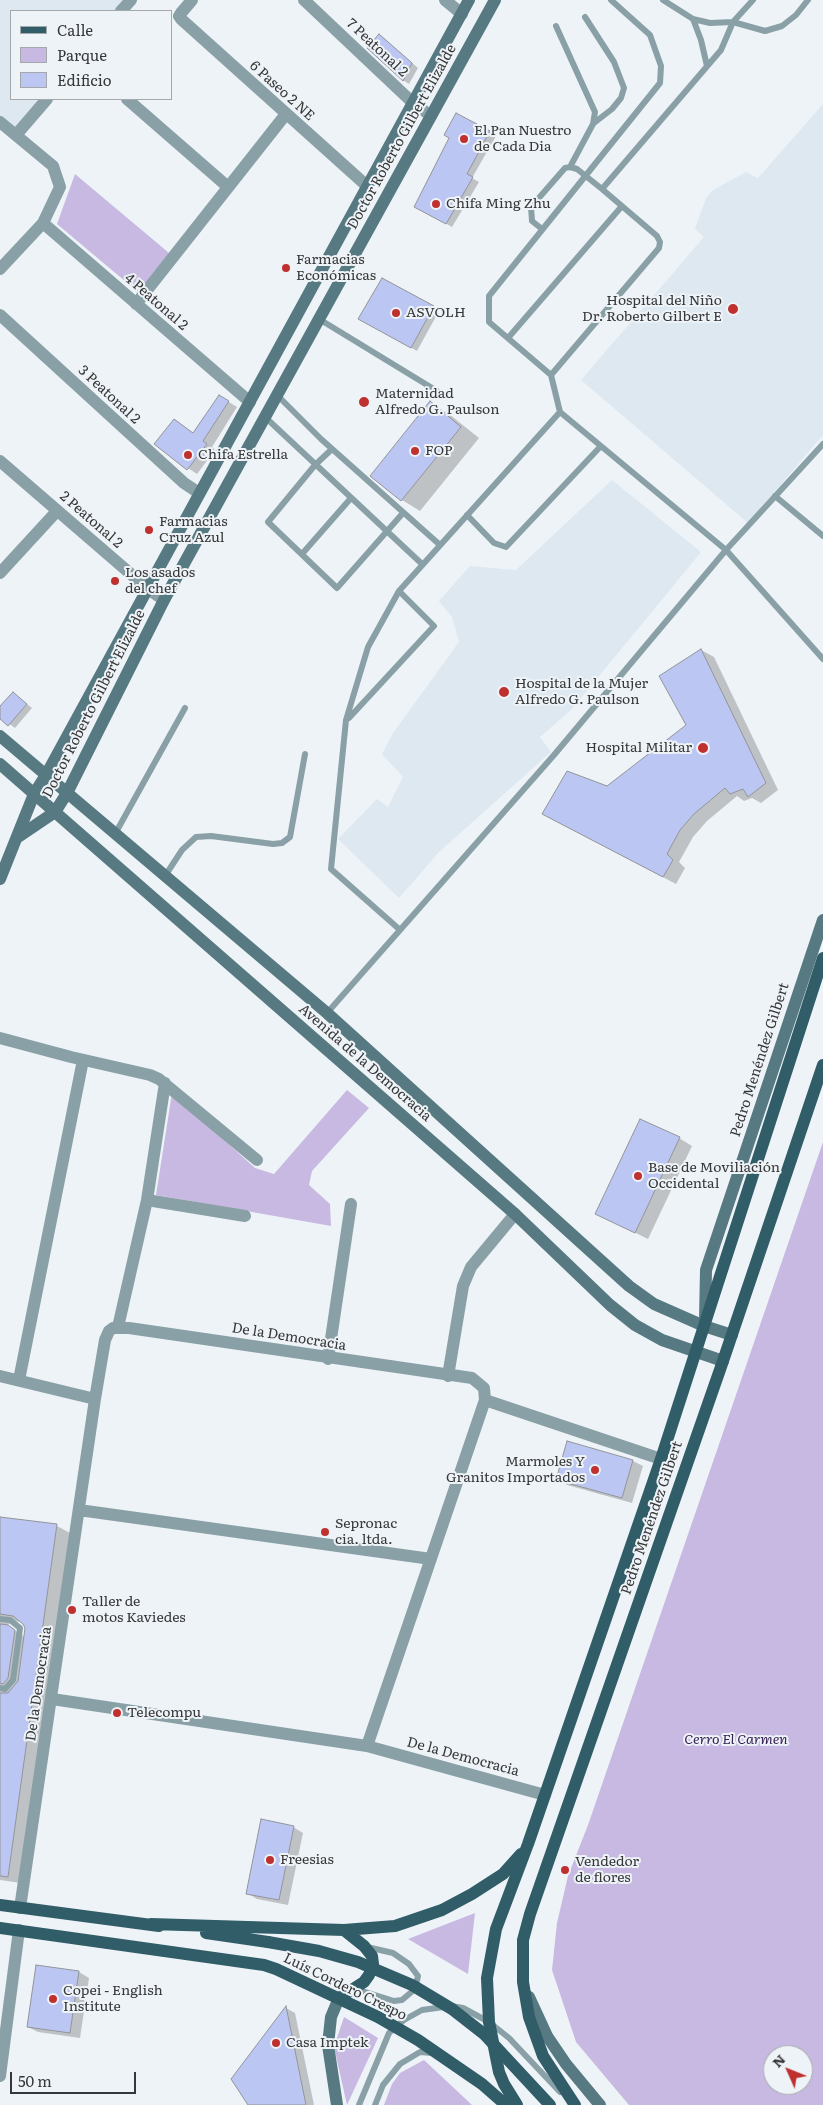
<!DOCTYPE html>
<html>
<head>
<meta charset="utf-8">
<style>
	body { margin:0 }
	#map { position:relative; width:823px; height:2105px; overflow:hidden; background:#eef3f7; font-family:Literata,serif }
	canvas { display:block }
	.legend { position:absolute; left:10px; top:10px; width:162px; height:90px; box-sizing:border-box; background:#eef3f7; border:1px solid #a4a8ab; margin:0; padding:6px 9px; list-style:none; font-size:15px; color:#363739 }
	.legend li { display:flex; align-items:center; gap:10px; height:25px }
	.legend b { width:25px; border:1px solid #a4a8ab }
	.north { position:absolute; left:763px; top:2045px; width:50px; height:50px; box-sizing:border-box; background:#eef3f7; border:1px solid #a4a8ab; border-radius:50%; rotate:314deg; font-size:14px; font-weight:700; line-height:20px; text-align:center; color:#363739 }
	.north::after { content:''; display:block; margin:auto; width:18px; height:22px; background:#bf302f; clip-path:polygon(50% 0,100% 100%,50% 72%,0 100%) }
	.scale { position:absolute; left:10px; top:2072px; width:126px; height:22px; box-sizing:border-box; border:2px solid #363739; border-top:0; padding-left:6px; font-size:15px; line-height:18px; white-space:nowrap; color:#363739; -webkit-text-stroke:4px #eef3f7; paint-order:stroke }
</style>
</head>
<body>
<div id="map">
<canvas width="823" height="2105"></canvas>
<ul class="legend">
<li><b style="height:6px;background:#315d68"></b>Calle</li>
<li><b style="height:14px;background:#c7b9e1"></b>Parque</li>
<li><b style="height:14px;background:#bbc7f2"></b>Edificio</li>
</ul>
<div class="north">N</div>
<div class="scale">50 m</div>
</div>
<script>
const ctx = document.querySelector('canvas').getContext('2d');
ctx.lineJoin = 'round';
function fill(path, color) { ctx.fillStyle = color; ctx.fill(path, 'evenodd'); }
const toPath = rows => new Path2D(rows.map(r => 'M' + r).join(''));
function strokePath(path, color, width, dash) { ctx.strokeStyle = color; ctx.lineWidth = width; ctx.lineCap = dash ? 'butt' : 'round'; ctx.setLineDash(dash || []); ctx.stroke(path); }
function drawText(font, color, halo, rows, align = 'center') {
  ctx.font = font + ' Literata,serif'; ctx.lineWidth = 4; ctx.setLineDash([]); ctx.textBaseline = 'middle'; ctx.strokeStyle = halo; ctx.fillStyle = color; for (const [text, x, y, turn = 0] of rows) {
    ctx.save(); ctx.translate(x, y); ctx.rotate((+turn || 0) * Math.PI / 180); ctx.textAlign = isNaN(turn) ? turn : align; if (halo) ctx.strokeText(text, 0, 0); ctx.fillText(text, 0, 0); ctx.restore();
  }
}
fill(toPath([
	[0,0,129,0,120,11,11,11,11,99,46,99,16,133,0,120],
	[823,104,823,435,748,523,581,380,704,237,695,229,706,198,713,190,746,172,758,178],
	[612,480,701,552,572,709,540,737,551,752,439,852,399,898,338,839,377,799,388,807,403,777,382,754,393,733,459,642,452,617,439,601,470,566,516,570]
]), '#dde8f1');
fill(toPath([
	[75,174,169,253,138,292,57,224],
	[347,1090,369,1108,312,1171,309,1185,330,1204,331,1226,156,1195,172,1093,255,1168,274,1174],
	[823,1142,823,2105,629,2105,576,2042,552,1970,557,1923,568,1876,588,1825],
	[773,2055,803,2055,803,2085,773,2085],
	[475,1913,468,1974,408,1939],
	[344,2017,378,2038,347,2105,334,2047],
	[424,2060,472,2105,384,2105,392,2084,400,2073]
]), '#c7b9e1');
fill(toPath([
	[380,35,418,68,409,84,403,80],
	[457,115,496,136,472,178,479,182,452,227,415,206,451,138],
	[382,279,439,311,417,351,360,319],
	[219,396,237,407,212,447,215,450,197,474,188,468,175,420,194,434],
	[430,403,449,414,479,438,420,511,402,500],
	[701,650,714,657,778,790,761,803,752,798,744,801,737,796,707,821,693,837,679,862,685,868,676,884,556,821,607,787,688,725],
	[13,693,32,708,15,728,0,717,0,708],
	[679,1138,692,1146,648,1239,597,1214],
	[568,1443,633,1461,643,1466,632,1503,567,1485,558,1479],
	[0,1518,57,1526,70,1533,21,1883,0,1880],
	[12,1621,22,1622,26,1628,25,1637,7,1626],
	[293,1827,303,1833,288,1905,257,1899,247,1893],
	[37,1967,79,1972,89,1978,80,2038,38,2032,28,2027],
	[286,2008,295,2013,314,2105,249,2105]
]), '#0003');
const building = toPath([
	[379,34,412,63,403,81,367,48,379,34],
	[456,113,490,131,467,174,473,177,446,224,414,207,449,138,444,135,456,113],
	[382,278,434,306,411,348,358,319,382,278],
	[219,395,229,401,203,441,207,444,187,470,154,444,174,419,193,433,219,395],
	[430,401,461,427,401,501,370,476,430,401],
	[701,649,766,783,748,797,743,789,730,794,725,788,694,814,680,830,667,854,673,860,663,877,542,814,567,771,607,786,686,725,659,676,701,649],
	[13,692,27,704,8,726,0,719,0,706,13,692],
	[640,1119,680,1137,635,1233,595,1214,640,1119],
	[567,1441,633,1460,622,1498,556,1480,567,1441],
	[0,1517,57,1524,8,1877,0,1876,0,1693,8,1693,18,1681,25,1628,23,1624,13,1616,0,1614,0,1517],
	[0,1624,8,1625,15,1630,8,1678,3,1684,0,1683,0,1624],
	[261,1819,294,1826,279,1900,246,1894,261,1819],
	[36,1965,79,1971,70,2033,27,2027,36,1965],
	[286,2006,306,2105,248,2105,231,2079,286,2006]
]);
fill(building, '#bbc7f2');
strokePath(building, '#929498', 1);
strokePath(toPath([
	[611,0,650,35,661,66,660,83,489,296,489,322,551,375,560,412,726,550,823,659],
	[663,0,693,19,710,23,733,22,753,0],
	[585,17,614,62,624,88,621,98,612,109,594,123],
	[693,19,701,40,707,66],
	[556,26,595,112,593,124,570,167],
	[602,189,721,50,733,22,765,31,782,26,796,15,808,0],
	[542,229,532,221,531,207,565,168,570,167,577,169,602,189,657,236,660,242,659,248,551,375],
	[319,319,437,391],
	[508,338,622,206],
	[277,395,321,439,440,545],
	[265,417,422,564],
	[332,449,315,465,268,522,337,588,403,513],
	[775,496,823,536],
	[467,515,494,543,506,547,600,447],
	[302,554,351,498],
	[349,718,434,626,399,591],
	[115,834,185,708],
	[165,876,182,850,196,837,211,836,273,844,282,843,290,837,305,754],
	[399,929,331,869,346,720,368,647,399,591,560,412],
	[327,1013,554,755,726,550,823,444],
	[0,1619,10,1620,20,1628,13,1680,5,1689,0,1688],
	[356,1989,394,2001,402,2000,415,1989,418,1976,409,1964,393,1953,367,1947],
	[359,2105,389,2033,404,2020,422,2010,451,2006,463,2008,489,2022,509,2038,560,2092],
	[375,2105,383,2085,400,2064,420,2052,432,2053]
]), '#89a0a7', 6);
strokePath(toPath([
	[192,0,181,13,179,16,181,19,367,186],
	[304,0,412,102,431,116],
	[445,0,462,14],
	[121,11,131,0],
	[127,99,228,187],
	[0,122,53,166,60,187,43,223,0,269],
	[16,135,47,99],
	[43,223,250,402],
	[136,304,286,114],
	[0,315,184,483,199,493],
	[0,461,147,588,164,600],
	[0,573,57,511],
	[0,1038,71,1057,150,1075,159,1079,257,1160],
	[147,1200,245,1216],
	[118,1327,147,1200,165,1083],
	[328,1359,351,1204],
	[0,1376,95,1399],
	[448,1376,463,1286,471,1267,515,1214],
	[19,1380,83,1060],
	[485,1400,661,1459],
	[79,1510,431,1559],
	[52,1699,367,1746,545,1795],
	[20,1908,95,1399,105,1340,109,1331,113,1328,129,1328,472,1378,484,1388,485,1400,367,1746],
	[0,2076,19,1930]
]), '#89a0a7', 12);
strokePath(toPath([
	[0,736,327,1013,629,1286,654,1304,704,1326,732,1335],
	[0,764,515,1214,610,1305,635,1325,662,1340,723,1361],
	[18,837,55,812,67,793,164,600,495,0],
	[0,879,34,794,46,775,469,0],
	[705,1319,706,1270,823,920],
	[529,1997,547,2036,566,2064,600,2105],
	[337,2105,328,2045,331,2017,339,1998]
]), '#577982', 12);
strokePath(toPath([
	[0,1905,159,1926],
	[151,1924,344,1930,395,1926,442,1910,472,1894,503,1874,521,1854],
	[0,1928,264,1965,276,1969,378,2017,418,2040,482,2084,506,2105],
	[206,1933,268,1942],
	[339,1998,364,1982,369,1975,373,1964,372,1956,364,1946,344,1930],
	[517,2105,504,2084,499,2072,489,2022,487,1978,496,1929,528,1844,661,1459,823,958],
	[575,2105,543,2056,529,2017,523,1982,523,1940,530,1914,723,1361,823,1065]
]), '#315d68', 12);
strokePath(toPath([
	[268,1942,319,1951,358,1962,412,1985,452,2009,484,2034,550,2105]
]), '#315d68', 12);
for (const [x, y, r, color] of [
	[464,139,5,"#bf302f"],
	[436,204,5,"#bf302f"],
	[286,268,5,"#bf302f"],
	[733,309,6,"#bf302f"],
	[396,313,5,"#bf302f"],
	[364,402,6,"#bf302f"],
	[415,451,5,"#bf302f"],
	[188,455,5,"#bf302f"],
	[149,530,5,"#bf302f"],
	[115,581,5,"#bf302f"],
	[504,692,6,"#bf302f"],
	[703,748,6,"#bf302f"],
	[638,1176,5,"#bf302f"],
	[595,1470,5,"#bf302f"],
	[325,1532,5,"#bf302f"],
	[72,1610,5,"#bf302f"],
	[117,1713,5,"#bf302f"],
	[270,1860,5,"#bf302f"],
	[565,1870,5,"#bf302f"],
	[53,1999,5,"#bf302f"],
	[276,2043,5,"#bf302f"]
]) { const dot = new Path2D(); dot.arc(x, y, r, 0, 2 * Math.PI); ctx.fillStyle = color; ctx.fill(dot); strokePath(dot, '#eef3f7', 2); }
drawText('14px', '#363739', '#eef3f7', [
	["7 Peatonal 2",377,48,43],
	["6 Paseo 2 NE",282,91,42],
	["Doctor Roberto Gilbert Elizalde",402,137,-61],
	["4 Peatonal 2",156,302,41],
	["3 Peatonal 2",109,395,43],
	["2 Peatonal 2",91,520,41],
	["Doctor Roberto Gilbert Elizalde",94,704,-63],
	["Pedro Menéndez Gilbert",760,1060,-72],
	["Avenida de la Democracia",365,1063,41],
	["De la Democracia",289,1337,9],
	["Pedro Menéndez Gilbert",652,1518,-71],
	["De la Democracia",39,1684,-82],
	["De la Democracia",463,1757,15],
	["Luís Cordero Crespo",345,1987,26]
]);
drawText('14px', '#363739', '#eef3f7', [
	["El Pan Nuestro",474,131],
	["de Cada Dia",474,147],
	["Chifa Ming Zhu",446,204],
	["Farmacias",296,260],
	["Económicas",296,276],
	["Hospital del Niño",722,301,"right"],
	["Dr. Roberto Gilbert E",722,317,"right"],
	["ASVOLH",406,313],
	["Maternidad",375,394],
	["Alfredo G. Paulson",375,410],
	["FOP",425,451],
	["Chifa Estrella",198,455],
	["Farmacias",159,522],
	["Cruz Azul",159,538],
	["Los asados",125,573],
	["del chef",125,589],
	["Hospital de la Mujer",515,684],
	["Alfredo G. Paulson",515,700],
	["Hospital Militar",692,748,"right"],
	["Base de Moviliación",648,1168],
	["Occidental",648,1184],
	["Marmoles Y",585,1462,"right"],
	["Granitos Importados",585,1478,"right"],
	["Sepronac",335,1524],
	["cia. ltda.",335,1540],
	["Taller de",82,1602],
	["motos Kaviedes",82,1618],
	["Telecompu",127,1713],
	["Freesias",280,1860],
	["Vendedor",575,1862],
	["de flores",575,1878],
	["Copei - English",63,1991],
	["Institute",63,2007],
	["Casa Imptek",286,2043]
], 'left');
drawText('italic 14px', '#372155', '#eef3f7', [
	["Cerro El Carmen",736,1740]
]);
</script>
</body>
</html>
